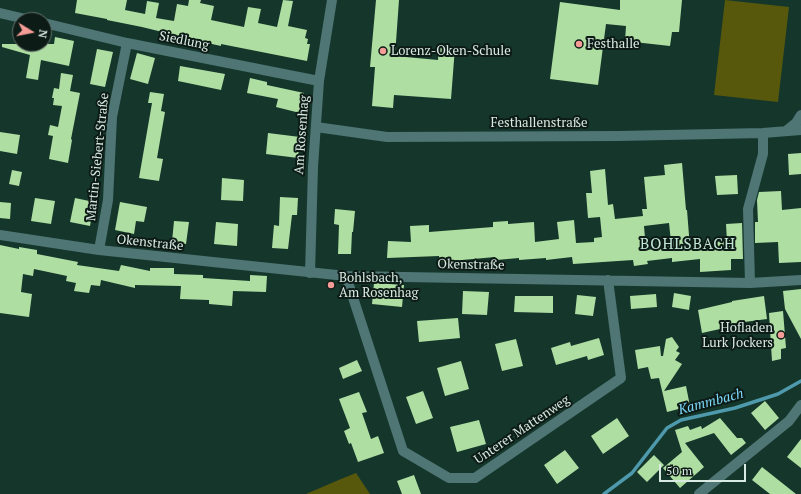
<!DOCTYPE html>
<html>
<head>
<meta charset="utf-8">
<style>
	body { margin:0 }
	#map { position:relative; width:801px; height:494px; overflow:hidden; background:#15372b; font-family:"PT Serif",serif }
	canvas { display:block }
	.north { position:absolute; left:12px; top:12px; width:40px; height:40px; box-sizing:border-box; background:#0d1b16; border:1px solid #5e6e68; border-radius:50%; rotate:100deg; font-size:11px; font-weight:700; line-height:16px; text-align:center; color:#d8eae2 }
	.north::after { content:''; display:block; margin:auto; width:14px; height:18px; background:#f59c96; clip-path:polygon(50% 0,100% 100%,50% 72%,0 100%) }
	.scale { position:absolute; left:659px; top:464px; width:87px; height:18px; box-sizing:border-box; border:2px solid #d8eae2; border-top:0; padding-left:5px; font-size:12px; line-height:14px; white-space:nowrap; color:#d8eae2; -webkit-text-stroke:3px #0d1b16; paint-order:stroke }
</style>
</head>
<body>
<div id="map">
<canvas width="801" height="494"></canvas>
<div class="north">N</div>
<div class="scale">50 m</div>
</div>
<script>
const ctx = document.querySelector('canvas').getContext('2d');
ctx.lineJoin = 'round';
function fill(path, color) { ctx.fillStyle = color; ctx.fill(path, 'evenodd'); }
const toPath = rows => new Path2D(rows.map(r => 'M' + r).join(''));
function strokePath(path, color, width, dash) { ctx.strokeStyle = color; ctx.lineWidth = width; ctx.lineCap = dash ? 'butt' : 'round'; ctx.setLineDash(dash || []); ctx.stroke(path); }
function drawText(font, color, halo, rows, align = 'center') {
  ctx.font = font + ' "PT Serif",serif'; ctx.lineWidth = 4; ctx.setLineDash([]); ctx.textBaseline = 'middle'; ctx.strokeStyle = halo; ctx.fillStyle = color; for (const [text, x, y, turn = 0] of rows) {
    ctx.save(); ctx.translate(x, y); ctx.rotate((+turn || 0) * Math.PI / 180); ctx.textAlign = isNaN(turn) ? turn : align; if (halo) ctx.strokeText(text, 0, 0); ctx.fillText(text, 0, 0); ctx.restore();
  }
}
fill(toPath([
	[725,0,789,7,778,102,714,95],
	[356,473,370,494,306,494,341,479]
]), '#57580c');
strokePath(toPath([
	[604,494,632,473,667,428,681,420,735,408,778,394,801,381]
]), '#4e99ac', 3.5);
fill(toPath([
	[77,0,127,0,125,10,145,14,147,1,159,3,156,18,174,21,177,4,188,6,189,0,201,0,200,3,214,6,211,20,244,27,248,7,261,9,258,23,277,27,283,0,293,1,288,26,307,30,305,38,308,39,307,44,310,44,307,61,221,44,221,46,203,42,142,27,107,20,107,19,75,13],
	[376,0,399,0,395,56,438,60,439,45,455,47,451,99,394,95,393,108,372,106,375,67,370,67],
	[620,0,682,0,679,32,672,32,670,46,625,41,626,26,606,24,598,85,550,79,560,2,620,10],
	[55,37,74,41,69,66,41,60,38,80,26,78,30,55,2,47,2,44,54,44],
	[97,49,113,52,105,87,90,84],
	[137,53,155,58,148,84,130,79],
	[180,66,225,74,221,90,178,81],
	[61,73,73,75,70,91,80,93,71,139,72,140,68,163,49,159,53,136,48,135,50,125,58,127,62,106,53,105,54,98,52,98,54,88,59,89],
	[250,78,267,82,267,85,304,93,300,113,276,107,278,99,247,93],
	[150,92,164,94,161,111,165,112,157,158,163,159,159,181,139,178,152,103,148,103],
	[0,132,20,135,17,154,0,151],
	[268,133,300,137,298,158,266,154],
	[801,153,801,174,789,175,788,154],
	[682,163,686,210,687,210,690,248,715,247,715,242,727,241,726,224,742,223,743,259,731,259,731,270,700,272,700,259,672,262,672,258,647,261,648,264,634,266,633,260,573,264,572,257,546,260,546,258,519,260,519,258,496,260,495,257,440,262,439,256,387,258,388,241,411,242,410,226,429,225,429,232,493,227,493,222,508,221,508,224,534,222,535,242,559,239,557,222,574,220,576,243,594,242,594,238,602,237,600,217,588,218,586,193,592,193,590,171,605,169,608,205,613,204,615,219,643,216,642,209,647,209,644,177,665,175,664,165],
	[669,223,671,242,667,242,668,248,646,250,644,226],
	[12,170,22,172,19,186,9,184],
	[737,175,738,194,717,195,715,176],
	[222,178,244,180,243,201,221,200],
	[781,191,782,210,801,208,801,262,779,263,778,242,755,243,755,222,758,222,757,200,759,192],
	[280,197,298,198,297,215,292,215,288,249,272,248,274,225,279,226],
	[35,198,55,201,51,224,31,221],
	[75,198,94,202,90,226,70,222],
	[0,202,11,203,10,219,0,218],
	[120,202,147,207,144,222,136,221,134,234,115,230],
	[335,209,355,211,353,232,352,232,351,254,338,254,339,225,334,224],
	[174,221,189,222,186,244,172,242],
	[216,222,238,224,237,246,214,244],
	[0,245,19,249,19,247,37,250,37,254,78,262,77,265,119,271,121,265,150,271,150,268,174,268,174,274,203,275,203,278,250,281,250,275,267,276,266,292,233,291,232,306,209,304,209,300,180,299,181,286,135,285,135,288,101,280,100,286,91,285,89,293,74,291,76,283,66,281,67,276,34,269,33,276,23,274,21,292,32,294,29,317,0,313],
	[374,283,404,285,402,307,372,304],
	[801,289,801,339,785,309,783,291],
	[463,291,489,292,487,315,462,314],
	[674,293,691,296,689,310,672,307],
	[656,294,657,307,631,309,630,296],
	[577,295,596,297,593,316,575,314],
	[515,296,553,296,553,313,514,312],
	[764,296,767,319,729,324,729,327,702,333,698,310,732,302,732,301],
	[783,311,786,348,781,349,781,359,772,361,769,313],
	[458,318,460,338,419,342,417,321],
	[672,337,679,347,676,351,680,353,675,360,682,364,664,391,686,386,690,406,667,412,659,378,651,379,648,367,638,369,635,350,660,346,661,356,663,356,666,339],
	[599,338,604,355,588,360,587,356,556,365,551,348,570,342,571,346],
	[516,339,523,366,502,371,495,344],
	[357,360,362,371,343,379,339,368],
	[461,361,469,389,445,396,437,368],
	[423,391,433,418,416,424,406,397],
	[359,392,367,412,362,413,371,439,378,436,384,453,358,462,351,443,349,444,344,431,350,428,339,399],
	[765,401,779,418,765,430,751,413],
	[617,418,629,436,603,454,591,436],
	[720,418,737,438,742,438,746,443,731,455,714,433,685,443,704,467,680,488,663,468,682,452,675,430,688,426,690,430,701,426,702,429],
	[479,420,486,444,457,452,450,427],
	[801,439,801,468,787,457],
	[565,450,579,468,557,484,544,465],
	[654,455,664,465,647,482,637,472],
	[762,467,796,494,770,494,752,480],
	[414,475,421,494,402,494,397,481]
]), '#afdea2');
strokePath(toPath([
	[0,13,30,20],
	[44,23,127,43,319,81],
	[316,127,387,137,619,136,763,133,801,130],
	[786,131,796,123,801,115],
	[0,235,99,250,346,276,750,283,801,280],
	[99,250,108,200,112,117,127,43],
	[310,273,313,167,319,81,332,0],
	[346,276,403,451,449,478,475,478,621,378,608,280],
	[750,283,748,209,763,154,763,133],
	[699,494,789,421,801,405]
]), '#4f7575', 10);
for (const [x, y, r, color] of [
	[579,44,4,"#f59c96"],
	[383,51,4,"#f59c96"],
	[331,285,4,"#f59c96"],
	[781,335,4,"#f59c96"]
]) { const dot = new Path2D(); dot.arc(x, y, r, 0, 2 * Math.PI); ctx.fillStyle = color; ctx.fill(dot); strokePath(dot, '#0d1b16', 1.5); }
drawText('13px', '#d8eae2', '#0d1b16', [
	["Siedlung",184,41,11],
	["Festhallenstraße",539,123],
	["Am Rosenhag",302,135,-86],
	["Martin-Siebert-Straße",98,157,-84],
	["Okenstraße",150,243,6],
	["Okenstraße",471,265,1],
	["Unterer Mattenweg",522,430,-34]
]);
drawText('13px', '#d8eae2', '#0d1b16', [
	["Festhalle",587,44],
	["Lorenz-Oken-Schule",391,51],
	["Bohlsbach,",339,278],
	["Am Rosenhag",339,293],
	["Hofladen",773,328,"right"],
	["Lurk Jockers",773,343,"right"]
], 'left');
drawText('italic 14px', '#7dd8fc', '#0d1b16', [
	["Kammbach",711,402,-15]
]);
ctx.letterSpacing = '1px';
drawText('15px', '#c1e6d6', '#0d1b16', [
	["BOHLSBACH",688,245]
]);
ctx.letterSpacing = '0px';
</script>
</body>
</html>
